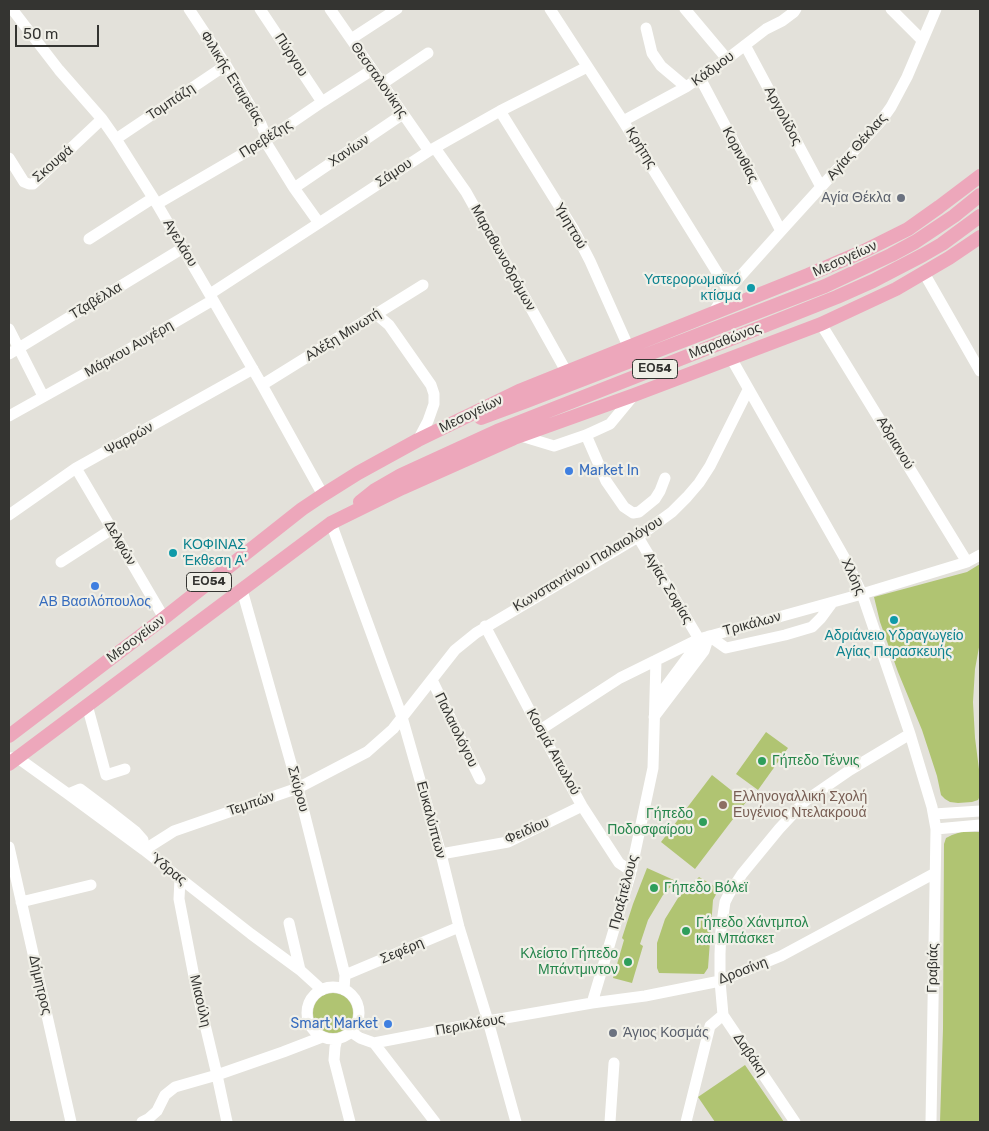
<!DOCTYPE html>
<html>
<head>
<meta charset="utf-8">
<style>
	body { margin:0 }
	#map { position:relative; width:989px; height:1131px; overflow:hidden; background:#e3e1da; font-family:Rubik,sans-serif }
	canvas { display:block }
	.frame { position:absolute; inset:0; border:10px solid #343431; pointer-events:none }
	.scale { position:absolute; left:15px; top:25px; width:84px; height:22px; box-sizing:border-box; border:2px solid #343431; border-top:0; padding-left:6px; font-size:15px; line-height:18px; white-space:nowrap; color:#343431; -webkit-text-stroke:4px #f0efe7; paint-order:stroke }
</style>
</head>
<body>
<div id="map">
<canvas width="989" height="1131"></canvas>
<div class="frame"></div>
<div class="scale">50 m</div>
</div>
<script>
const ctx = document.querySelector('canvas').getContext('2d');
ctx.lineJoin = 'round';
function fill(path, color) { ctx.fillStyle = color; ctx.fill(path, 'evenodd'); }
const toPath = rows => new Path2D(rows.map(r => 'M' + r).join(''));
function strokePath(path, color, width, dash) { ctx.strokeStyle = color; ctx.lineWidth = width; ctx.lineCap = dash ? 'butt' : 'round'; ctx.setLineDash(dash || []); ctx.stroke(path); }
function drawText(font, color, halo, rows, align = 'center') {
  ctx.font = font + ' Rubik,sans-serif'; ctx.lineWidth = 4.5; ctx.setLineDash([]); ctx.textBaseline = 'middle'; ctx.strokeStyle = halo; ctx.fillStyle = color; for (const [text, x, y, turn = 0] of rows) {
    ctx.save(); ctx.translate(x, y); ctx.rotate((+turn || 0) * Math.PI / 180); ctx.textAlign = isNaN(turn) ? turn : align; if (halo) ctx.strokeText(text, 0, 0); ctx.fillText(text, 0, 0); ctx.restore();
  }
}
fill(toPath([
	[980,564,980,642,975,669,973,702,975,738,980,777,980,796,978,800,972,802,958,803,950,802,945,799,941,795,937,776,922,730,898,672,880,622,874,597,967,572],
	[766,732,788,748,758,790,736,774],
	[712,775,746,802,695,869,661,842],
	[961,832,980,832,980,1122,940,1122,943,1029,944,844,946,838,952,835],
	[647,868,676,881,663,895,648,920,640,944,643,946,632,983,613,978,624,940,622,938,633,904],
	[699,877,719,889,713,900,708,968,704,974,659,973,657,968,657,943,665,919,678,898],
	'313 1013a20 20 0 1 1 40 0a20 20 0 1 1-40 0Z',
	[745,1065,784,1122,715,1122,698,1097]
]), '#b0c472');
strokePath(toPath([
	[12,9,59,70,102,119,116,139,157,204,213,300,262,385,323,495],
	[189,9,226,65,261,124,266,136,265,141,294,188,319,223],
	[260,9,322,102],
	[330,9,429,151],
	[550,9,623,121,728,290],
	[685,9,727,59],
	[891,9,922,40],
	[646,28,652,53,661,66,686,87],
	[351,39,397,9],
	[745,45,821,187],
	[700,78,781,231],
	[382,84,428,53],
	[500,111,574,230,590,261,628,346],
	[623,121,686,87,727,59,766,29,782,21,794,12,796,9],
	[116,139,226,65],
	[435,148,466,192,566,371],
	[9,158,24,182,29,184,33,184,102,119],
	[294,188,403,114],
	[157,204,265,141,322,102,372,70],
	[89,239,153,198],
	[924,273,980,371],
	[210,294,319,223,429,151,500,111,587,67],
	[713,313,728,290,781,231,881,121,891,107,907,77,936,9],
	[376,314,389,325,431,385,434,394,434,404,428,421,418,440],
	[821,324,967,562],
	[9,329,43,396],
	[9,354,183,248],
	[731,358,848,564,862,594,910,734,932,807,936,829,931,1122],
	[262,385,423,285],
	[9,416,131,348,213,300],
	[586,435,606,481,624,507,633,513,639,512,655,499,660,491,665,478],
	[521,436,554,446,586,435,610,424,634,395],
	[76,468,164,618],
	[9,515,76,468,253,369],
	[331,523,402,717,441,854,459,927,488,1021,516,1122],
	[638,537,699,639],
	[61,562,112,529],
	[242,590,298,788,345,975,344,990],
	[485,626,540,730,582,806,619,863,625,867,632,869],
	[432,680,480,779],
	[655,701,696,646,702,642],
	[87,705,106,775,125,769],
	[654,717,704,651,709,636,726,648,785,635,812,627,821,618,832,603],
	[540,730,620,678,699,639,862,594,967,562,980,555],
	[10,758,18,758,68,794,144,850,251,934,300,970,322,990],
	[68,794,80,789,108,810,135,831,143,840,144,850],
	[934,814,980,811],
	[936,829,980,825],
	[9,847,71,1122],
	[144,850,174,831,298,788,367,752,393,729,455,650,476,633,638,537,672,512,687,497,699,483,710,466,748,390],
	[441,854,508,842,582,806],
	[180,879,179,899,196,987,217,1075,227,1122],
	[21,902,91,885],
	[289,923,300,970],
	[345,975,459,927],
	'307 1013a26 26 0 1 1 52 0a26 26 0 1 1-52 0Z',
	[592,1003,630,876,653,768,656,660],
	[351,1032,360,1038,374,1043,488,1021,592,1003,645,996,720,981,781,956,935,873],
	[337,1039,335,1047,334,1060,350,1122],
	[374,1043,435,1122],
	[142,1122,148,1119,157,1111,165,1095,175,1087,217,1075,283,1052,322,1037],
	[610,1122,614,1063],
	[686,1122,710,1026,723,1015],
	[795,1122,723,1015,720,981,720,954,721,929,725,902,729,894,742,874,779,829,805,801,850,770,910,734]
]), '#fff', 11);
strokePath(toPath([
	[481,418,527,401,825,286,891,255,915,242,954,216,980,195],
	[360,502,375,490,401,475,497,431,736,337,837,297,873,281,923,255,942,244,980,216],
	[9,736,164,618,302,509,323,495,358,473,418,440,519,391,808,275,864,251,908,229,939,207,980,176],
	[9,764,331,523,402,488,514,438,634,395,821,324,896,289,949,258,980,237]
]), '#eda7bb', 14);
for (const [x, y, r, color] of [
	[901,198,5,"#6b7280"],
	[751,288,5,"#0f9aa8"],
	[569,471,5,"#3f7fe0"],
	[173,553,5,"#0f9aa8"],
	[95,586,5,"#3f7fe0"],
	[894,620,5,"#0f9aa8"],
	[762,761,5,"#2e9e5b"],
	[723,805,5,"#8d6e63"],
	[703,822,5,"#2e9e5b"],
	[654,888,5,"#2e9e5b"],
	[686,931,5,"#2e9e5b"],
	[628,962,5,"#2e9e5b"],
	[388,1024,5,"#3f7fe0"],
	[613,1033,5,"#6b7280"]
]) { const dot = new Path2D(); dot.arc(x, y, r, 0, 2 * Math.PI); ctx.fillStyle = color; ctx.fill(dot); strokePath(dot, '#f0efe7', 2); }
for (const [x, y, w] of [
	[655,369,45],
	[209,582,45]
]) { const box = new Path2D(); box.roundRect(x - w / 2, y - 9.5, w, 19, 4); ctx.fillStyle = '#f0efe7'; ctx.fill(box); strokePath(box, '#343431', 1); }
drawText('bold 12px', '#343431', null, [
	["ΕΟ54",655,369],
	["ΕΟ54",209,582]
]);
drawText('14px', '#343431', '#f0efe7', [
	["Πύργου",291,55,57],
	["Κάδμου",713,69,-36],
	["Φιλικής Εταιρείας",232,78,58],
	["Θεσσαλονίκης",379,80,55],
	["Τομπάζη",171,102,-34],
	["Αργολίδος",783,116,62],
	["Πρεβέζης",266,139,-32],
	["Αγίας Θέκλας",857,147,-49],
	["Κρήτης",641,148,58],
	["Χανίων",349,151,-34],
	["Κορινθίας",740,155,62],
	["Σκουφά",53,164,-41],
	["Σάμου",394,173,-34],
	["Υμηττού",570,226,60],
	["Αγελάου",180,243,59],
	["Μαραθωνοδρόμων",503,258,61],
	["Μεσογείων",845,259,-24],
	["Τζαβέλλα",96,301,-31],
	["Αλέξη Μινωτή",343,335,-32],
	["Μαραθώνος",725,341,-21],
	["Μάρκου Αυγέρη",129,349,-30],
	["Μεσογείων",471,414,-26],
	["Ψαρρών",129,439,-29],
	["Αδριανού",895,443,59],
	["Δελφών",120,543,60],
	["Κωνσταντίνου Παλαιολόγου",588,564,-31],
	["Χλόης",853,577,65],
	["Αγίας Σοφίας",668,588,59],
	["Τρικάλων",752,624,-15],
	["Μεσογείων",136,639,-37],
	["Παλαιολόγου",456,730,64],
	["Κοσμά Αιτωλού",553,752,61],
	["Σκύρου",298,789,75],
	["Τεμπών",251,804,-19],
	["Ευκαλύπτων",431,820,75],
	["Φειδίου",527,831,-23],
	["Ύδρας",168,869,38],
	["Πραξιτέλους",624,892,-75],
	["Σεφέρη",402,951,-23],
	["Γραβιάς",933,968,-89],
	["Δροσίνη",743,971,-21],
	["Δήμητρος",40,985,77],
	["Μιαούλη",200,1001,77],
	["Περικλέους",470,1025,-10],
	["Δαβάκη",750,1055,56]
]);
drawText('14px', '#5b616d', '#f0efe7', [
	["Αγία Θέκλα",891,198],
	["Άγιος Κοσμάς",623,1033,"left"]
], 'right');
drawText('14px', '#0d838f', '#f0efe7', [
	["Υστερορωμαϊκό",741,280],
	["κτίσμα",741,296],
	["ΚΟΦΙΝΑΣ",183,545,"left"],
	["Έκθεση Α'",183,561,"left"],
	["Αδριάνειο Υδραγωγείο",894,636,"center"],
	["Αγίας Παρασκευής",894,652,"center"]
], 'right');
drawText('14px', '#366cbe', '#f0efe7', [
	["Market In",579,471],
	["ΑΒ Βασιλόπουλος",95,602,"center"],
	["Smart Market",378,1024,"right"]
], 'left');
drawText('14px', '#27864d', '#f0efe7', [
	["Γήπεδο Τέννις",772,761],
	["Γήπεδο",693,814,"right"],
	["Ποδοσφαίρου",693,830,"right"],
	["Γήπεδο Βόλεϊ",664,888],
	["Γήπεδο Χάντμπολ",696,923],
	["και Μπάσκετ",696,939],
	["Κλείστο Γήπεδο",618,954,"right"],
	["Μπάντμιντον",618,970,"right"]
], 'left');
drawText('14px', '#785e54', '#f0efe7', [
	["Ελληνογαλλική Σχολή",733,797],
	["Ευγένιος Ντελακρουά",733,813]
], 'left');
</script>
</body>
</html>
